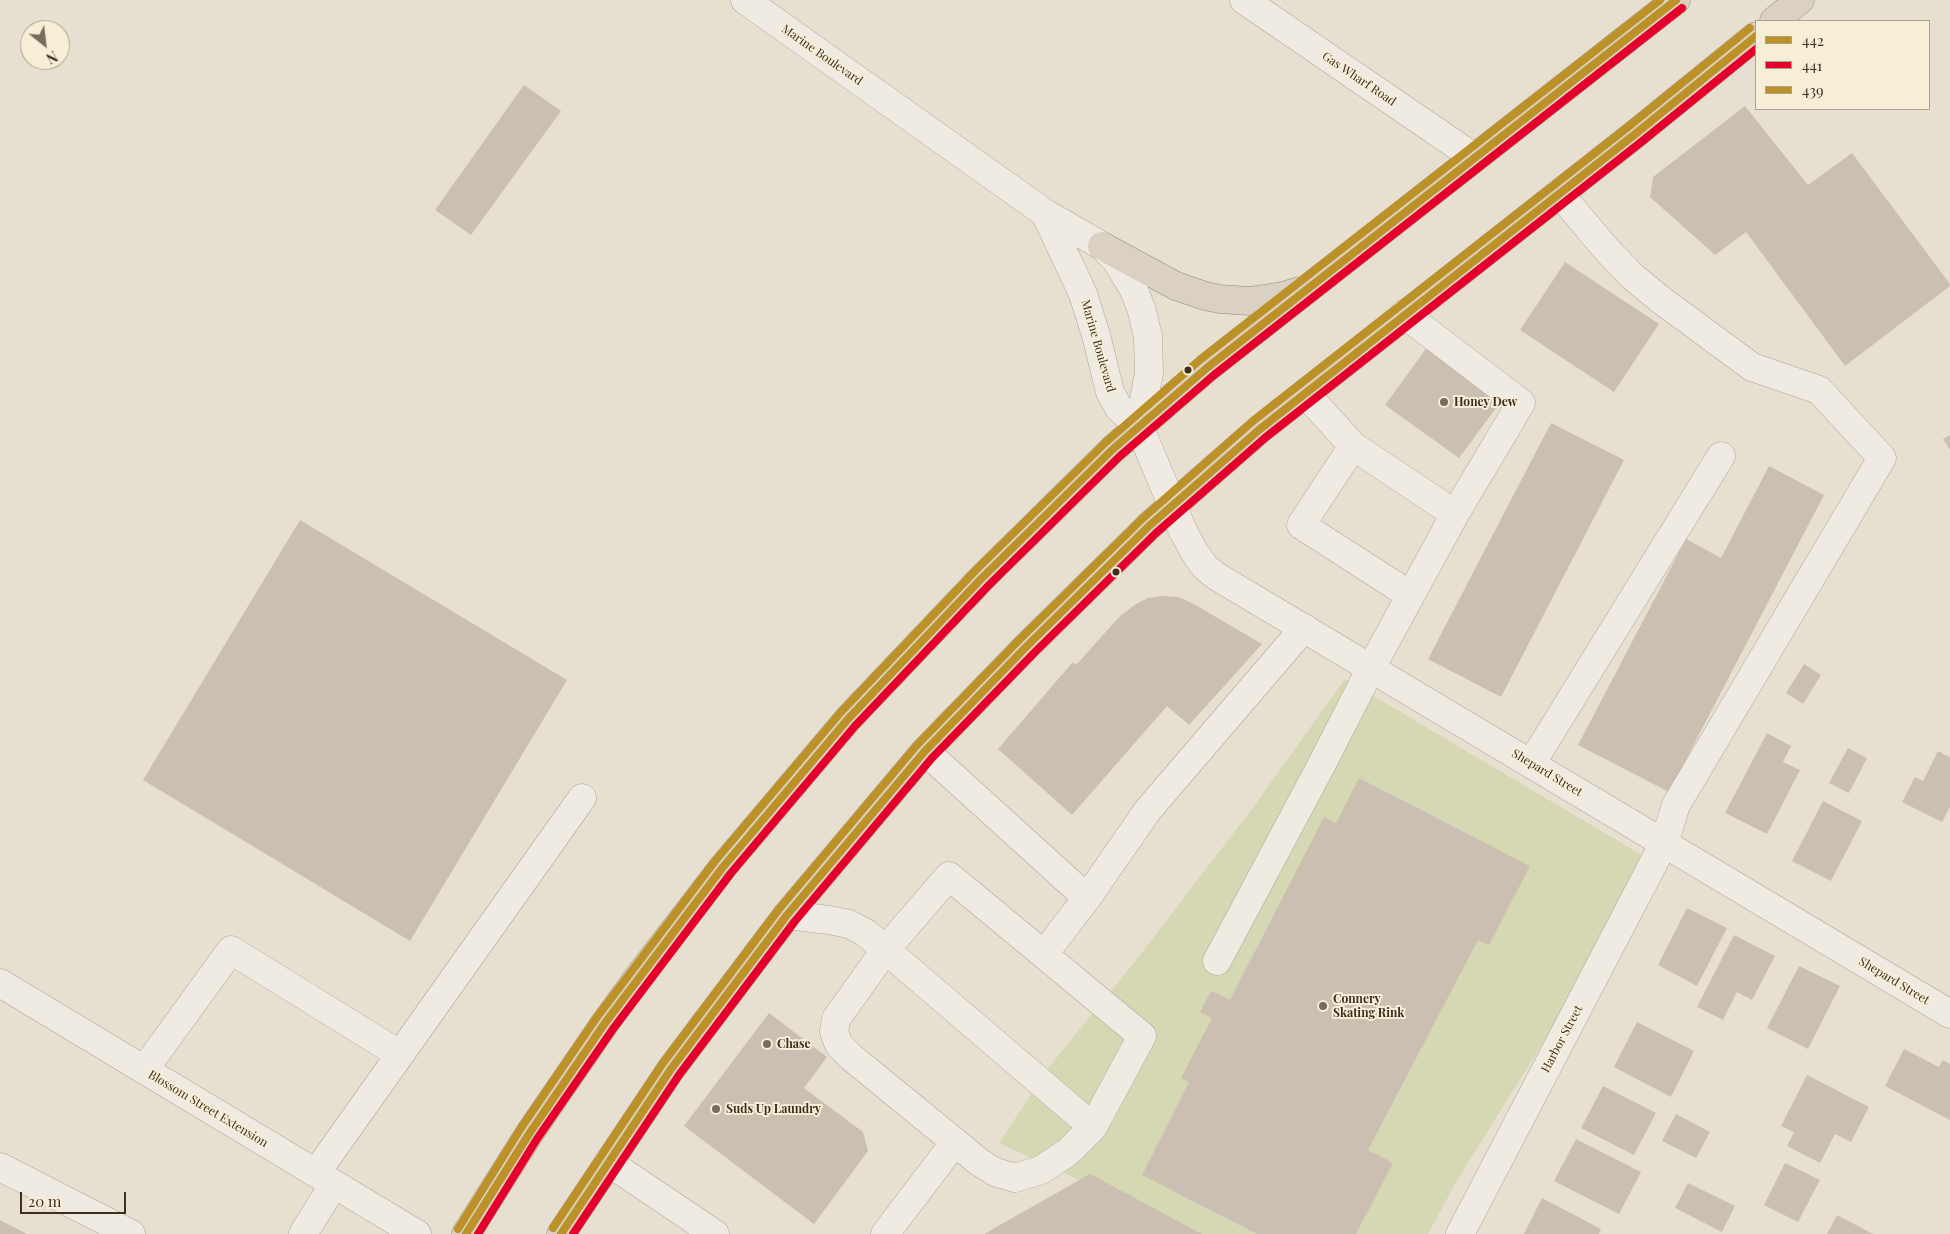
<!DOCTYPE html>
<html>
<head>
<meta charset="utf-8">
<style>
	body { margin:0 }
	#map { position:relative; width:1950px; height:1234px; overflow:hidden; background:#e7e0d1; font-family:"Playfair Display",serif }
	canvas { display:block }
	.legend { position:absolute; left:1755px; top:20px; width:175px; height:90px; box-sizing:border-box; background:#f7eed8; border:1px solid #ada18e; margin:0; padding:6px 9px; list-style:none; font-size:15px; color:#3d2e20 }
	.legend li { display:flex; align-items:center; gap:10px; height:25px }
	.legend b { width:25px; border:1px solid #ada18e }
	.north { position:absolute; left:20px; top:20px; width:50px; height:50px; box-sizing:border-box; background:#f7eed8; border:1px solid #ada18e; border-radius:50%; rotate:151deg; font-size:14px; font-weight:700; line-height:20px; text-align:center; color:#3d2e20 }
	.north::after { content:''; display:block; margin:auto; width:18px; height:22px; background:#786c5e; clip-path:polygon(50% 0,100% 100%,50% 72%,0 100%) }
	.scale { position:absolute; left:20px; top:1192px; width:106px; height:22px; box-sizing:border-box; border:2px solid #3d2e20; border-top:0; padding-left:6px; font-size:15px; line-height:18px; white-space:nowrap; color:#3d2e20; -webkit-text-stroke:4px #f7eed8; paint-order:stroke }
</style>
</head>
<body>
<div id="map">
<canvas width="1950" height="1234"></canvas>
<ul class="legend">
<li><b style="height:6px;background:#bb9128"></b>442</li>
<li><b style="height:6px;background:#e4002b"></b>441</li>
<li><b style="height:6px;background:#bb9128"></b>439</li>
</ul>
<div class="north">N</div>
<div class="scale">20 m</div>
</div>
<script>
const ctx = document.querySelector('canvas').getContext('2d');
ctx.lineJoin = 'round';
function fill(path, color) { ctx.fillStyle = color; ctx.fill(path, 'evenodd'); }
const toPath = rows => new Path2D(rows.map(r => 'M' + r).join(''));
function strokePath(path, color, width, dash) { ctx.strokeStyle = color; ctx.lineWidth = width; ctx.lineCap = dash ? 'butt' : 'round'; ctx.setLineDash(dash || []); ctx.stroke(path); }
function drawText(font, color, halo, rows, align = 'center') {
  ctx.font = font + ' "Playfair Display",serif'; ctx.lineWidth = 4; ctx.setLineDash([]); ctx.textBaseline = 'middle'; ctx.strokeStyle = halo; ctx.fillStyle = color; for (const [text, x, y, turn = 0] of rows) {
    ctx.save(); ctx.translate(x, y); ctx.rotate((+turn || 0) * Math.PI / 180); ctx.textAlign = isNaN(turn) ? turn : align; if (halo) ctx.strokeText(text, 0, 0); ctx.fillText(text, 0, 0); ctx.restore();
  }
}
fill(toPath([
	[1345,679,1655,863,1456,1182,1428,1234,1196,1234,999,1143,1049,1067,1133,964,1252,809]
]), '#d6d7b3');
fill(toPath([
	[524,85,561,111,471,235,435,210],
	[1745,106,1808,185,1852,153,1950,284,1950,286,1845,366,1746,232,1715,255,1650,197,1653,177],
	[1565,262,1659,324,1614,392,1520,330],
	[1428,346,1502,400,1459,458,1385,405],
	[1551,423,1624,460,1501,697,1428,659],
	[1950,435,1950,450,1943,439],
	[1769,466,1824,495,1669,792,1578,745,1686,539,1721,558],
	[300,520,567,680,410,941,143,780],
	[1163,596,1178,597,1192,603,1262,644,1189,725,1167,706,1072,815,998,749,1072,663,1077,664,1120,616,1136,604,1148,598],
	[1804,664,1821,675,1803,704,1786,693],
	[1767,733,1791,746,1783,762,1800,770,1767,834,1725,813],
	[1848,748,1867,758,1849,793,1829,783],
	[1938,751,1950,757,1950,807,1942,822,1902,802,1915,777,1923,781],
	[1359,778,1530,866,1489,945,1478,940,1368,1150,1393,1163,1356,1234,1257,1234,1142,1175,1189,1082,1181,1078,1212,1018,1200,1012,1211,991,1230,1000,1324,817,1336,823],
	[1823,801,1862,821,1831,881,1792,861],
	[1687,908,1727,928,1697,986,1658,965],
	[1734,935,1775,956,1752,1000,1737,992,1723,1020,1697,1007],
	[1799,966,1840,986,1808,1049,1767,1028],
	[769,1013,827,1057,804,1088,863,1132,868,1151,814,1224,684,1126],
	[1637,1022,1694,1051,1671,1097,1614,1067],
	[1904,1049,1939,1067,1943,1060,1950,1064,1950,1120,1885,1086],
	[1807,1075,1869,1107,1851,1142,1835,1134,1820,1163,1787,1146,1794,1132,1781,1126],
	[1603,1086,1656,1113,1634,1155,1581,1128],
	[1676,1114,1710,1132,1696,1158,1662,1141],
	[1576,1139,1641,1172,1619,1214,1554,1181],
	[1785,1163,1820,1180,1798,1222,1764,1205],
	[1090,1174,1202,1234,984,1234],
	[1688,1183,1735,1206,1722,1232,1675,1208],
	[1542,1198,1601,1229,1599,1234,1524,1234],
	[1837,1215,1873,1234,1827,1234],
	[0,1220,6,1223,27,1234,0,1234]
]), '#cbbfb2');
const minor = toPath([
	[745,0,1045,213,1102,246,1116,260,1134,290,1141,308,1148,336,1149,373,1139,426],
	[1244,0,1475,158],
	[1045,213,1083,294,1096,335,1110,392,1119,408,1139,426,1183,531,1195,553,1205,567,1216,576,1950,1014],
	[1404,314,1521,403,1455,514],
	[1353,446,1301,525,1410,595],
	[925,751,1087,898],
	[1531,764,1721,456],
	[787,915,829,920,849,924,866,933,1093,1127],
	[1044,954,1087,898,1148,810,1304,628],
	[1217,961,1323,762,1371,668,1455,514,1353,446,1305,393],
	[0,983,417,1234],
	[144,1070,231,950,399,1054],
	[608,1162,715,1234],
	[0,1167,131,1234],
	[316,1173,582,798],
	[303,1234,334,1184],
	[885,1234,955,1142,979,1162,995,1172,1015,1178,1041,1170,1068,1152,1093,1127,1142,1036,949,876,886,949,836,1019,834,1032,839,1045,851,1057,955,1142],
	[1460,1234,1664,843,1676,805,1882,458,1819,390,1752,367,1661,300,1632,276,1607,250,1559,193]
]);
const highway = toPath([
	[1774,21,1800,0],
	[1102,246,1176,286,1205,296,1220,299,1249,301,1283,296,1300,291],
	[466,1234,529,1134,605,1023,642,972,723,867,848,719,982,578,1113,449,1208,367,1676,0],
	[561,1234,671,1069,787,915,925,751,1028,645,1149,526,1260,429,1634,135,1756,36]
]);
strokePath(minor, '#ada599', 29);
strokePath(highway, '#928b80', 29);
strokePath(minor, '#efebe3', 28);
strokePath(highway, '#dad1c2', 28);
strokePath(toPath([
	[466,1234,529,1134,605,1023,723,867,848,719,982,578,1113,449,1208,367,1676,0],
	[561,1234,671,1069,787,915,925,751,1028,645,1149,526,1260,429,1634,135,1756,36]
]), '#bb9128', 8);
strokePath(toPath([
	[478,1234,537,1139,613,1029,731,873,855,726,989,585,1120,456,1214,375,1682,8],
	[573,1234,679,1075,795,921,932,758,1035,652,1156,533,1266,437,1640,143,1756,49]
]), '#e4002b', 8);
strokePath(toPath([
	[553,1228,663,1063,779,909,917,745,1021,638,1142,519,1253,421,1628,127,1750,28],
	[458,1229,521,1128,597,1017,715,861,841,712,975,571,1106,442,1201,359,1660,0]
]), '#bb9128', 8);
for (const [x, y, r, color] of [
	[1188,370,4.5,"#3d2e20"],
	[1444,402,5,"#786c5e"],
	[1116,572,4.5,"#3d2e20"],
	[1323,1006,5,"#786c5e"],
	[767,1044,5,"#786c5e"],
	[716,1109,5,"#786c5e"]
]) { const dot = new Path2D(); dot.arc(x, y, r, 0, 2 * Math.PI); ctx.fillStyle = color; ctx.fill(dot); strokePath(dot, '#f7eed8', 2); }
drawText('12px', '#3d2e20', '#f7eed8', [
	["Marine Boulevard",822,55,35],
	["Gas Wharf Road",1359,79,34],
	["Marine Boulevard",1098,346,74],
	["Shepard Street",1547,773,31],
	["Shepard Street",1894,981,31],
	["Harbor Street",1562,1039,-62],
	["Blossom Street Extension",208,1109,31]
]);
drawText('bold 12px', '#3d2e20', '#f7eed8', [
	["Honey Dew",1454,402],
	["Connery",1333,999],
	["Skating Rink",1333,1013],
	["Chase",777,1044],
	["Suds Up Laundry",726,1109]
], 'left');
</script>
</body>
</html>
